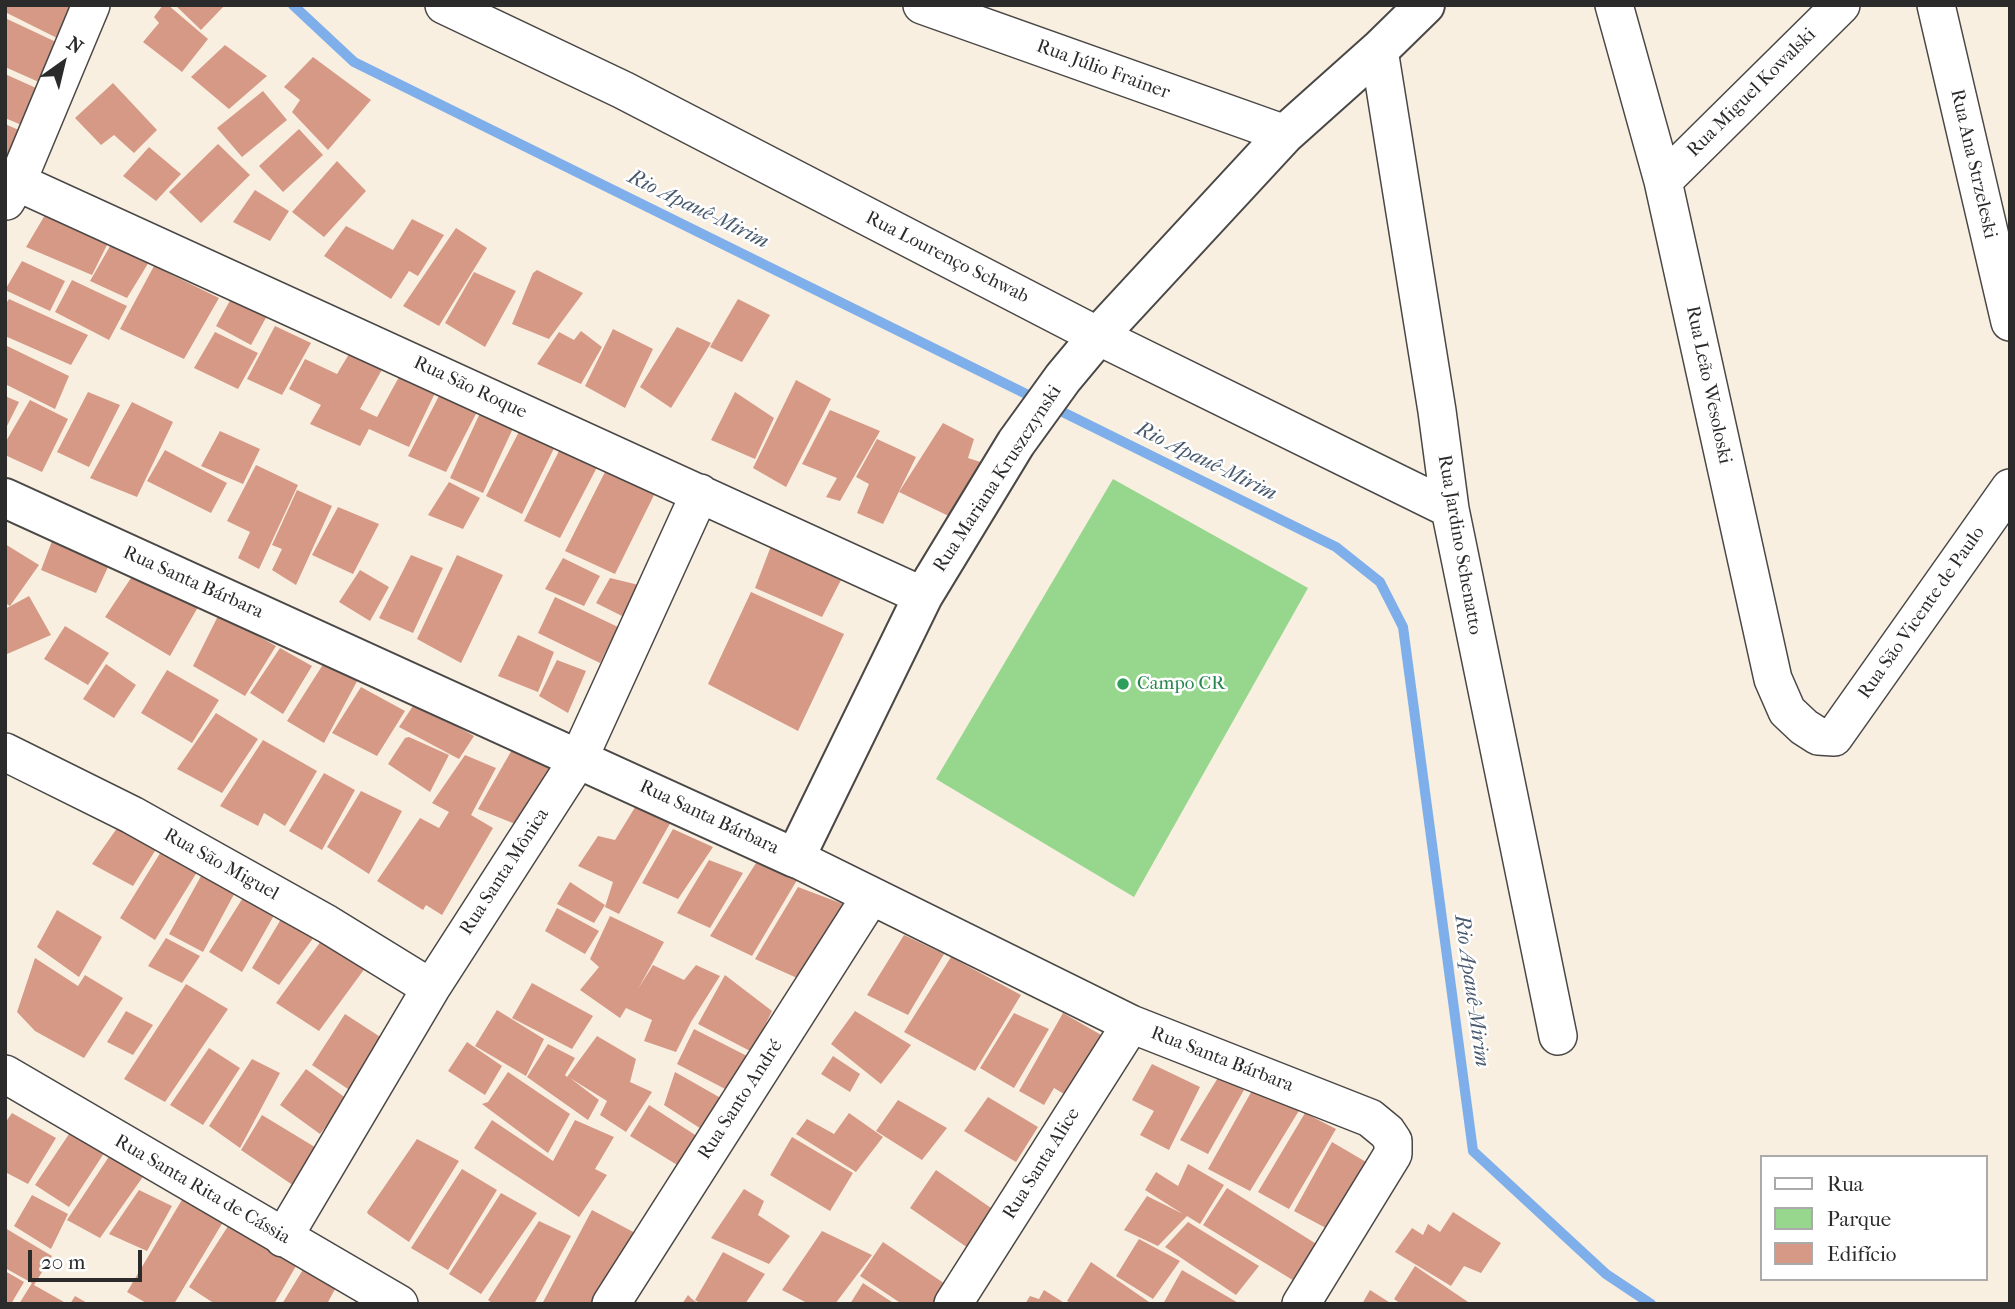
<!DOCTYPE html>
<html>
<head>
<meta charset="utf-8">
<style>
	body { margin:0 }
	#map { position:relative; width:2015px; height:1309px; overflow:hidden; background:#f9efe1; font-family:"IM FELL French Canon",serif }
	canvas { display:block }
	.frame { position:absolute; inset:0; border:7px solid #2b2b2b; pointer-events:none }
	.legend { position:absolute; left:1760px; top:1155px; width:228px; height:126px; box-sizing:border-box; background:#fff; border:2px solid #aaa; margin:0; padding:9px 12px; list-style:none; font-size:21px; color:#2b2b2b }
	.legend li { display:flex; align-items:center; gap:14px; height:35px }
	.legend b { width:35px; border:2px solid #aaa }
	.north { position:absolute; left:28px; top:28px; width:70px; height:70px; -webkit-text-stroke:5px #fff; paint-order:stroke; rotate:34deg; font-size:19px; font-weight:700; line-height:28px; text-align:center; color:#2b2b2b }
	.north::after { content:''; display:block; margin:auto; width:24px; height:32px; background:#2b2b2b; clip-path:polygon(50% 0,100% 100%,50% 72%,0 100%) }
	.scale { position:absolute; left:28px; top:1250px; width:114px; height:32px; box-sizing:border-box; border:4px solid #2b2b2b; border-top:0; padding-left:9px; font-size:21px; line-height:24px; white-space:nowrap; color:#2b2b2b; -webkit-text-stroke:5px #fff; paint-order:stroke }
</style>
</head>
<body>
<div id="map">
<canvas width="2015" height="1309"></canvas>
<div class="frame"></div>
<ul class="legend">
<li><b style="height:9px;background:#fff"></b>Rua</li>
<li><b style="height:19px;background:#96d68d"></b>Parque</li>
<li><b style="height:19px;background:#d59986"></b>Edifício</li>
</ul>
<div class="north">N</div>
<div class="scale">20 m</div>
</div>
<script>
const ctx = document.querySelector('canvas').getContext('2d');
ctx.lineJoin = 'round';
function fill(path, color) { ctx.fillStyle = color; ctx.fill(path, 'evenodd'); }
const toPath = rows => new Path2D(rows.map(r => 'M' + r).join(''));
function strokePath(path, color, width, dash) { ctx.strokeStyle = color; ctx.lineWidth = width; ctx.lineCap = dash ? 'butt' : 'round'; ctx.setLineDash(dash || []); ctx.stroke(path); }
function drawText(font, color, halo, rows, align = 'center') {
  ctx.font = font + ' "IM FELL French Canon",serif'; ctx.lineWidth = 5; ctx.setLineDash([]); ctx.textBaseline = 'middle'; ctx.strokeStyle = halo; ctx.fillStyle = color; for (const [text, x, y, turn = 0] of rows) {
    ctx.save(); ctx.translate(x, y); ctx.rotate((+turn || 0) * Math.PI / 180); ctx.textAlign = isNaN(turn) ? turn : align; if (halo) ctx.strokeText(text, 0, 0); ctx.fillText(text, 0, 0); ctx.restore();
  }
}
fill(toPath([
	[1113,479,1308,588,1134,897,936,779]
]), '#96d68d');
strokePath(toPath([
	[293,5,354,62,1336,547,1380,582,1403,627,1473,1151,1606,1274,1651,1304]
]), '#7fafea', 10);
fill(toPath([
	[5,5,72,5,57,38,5,12],
	[163,5,168,5,208,39,182,72,143,42,159,23,154,17],
	[175,5,225,5,201,30],
	[5,18,56,42,41,83,5,67],
	[225,45,267,76,229,109,191,77],
	[313,57,371,100,328,150,292,112,300,100,284,87],
	[5,74,45,92,31,129,5,118],
	[113,83,157,130,134,153,114,135,101,145,75,118],
	[263,91,287,120,242,157,217,128],
	[5,124,30,135,5,169],
	[299,129,323,155,283,192,259,166],
	[218,144,250,175,201,223,169,192],
	[149,147,181,174,156,201,123,176],
	[337,161,366,191,324,237,292,212],
	[255,190,289,211,270,241,233,222],
	[45,215,108,243,92,275,26,247],
	[412,219,444,235,418,276,409,271,391,299,324,256,346,226,393,250],
	[456,228,487,248,439,326,403,306],
	[113,241,152,257,127,298,90,281],
	[22,261,65,281,50,311,5,290],
	[154,266,219,298,184,359,120,329],
	[537,270,583,293,549,339,512,324,533,273],
	[474,272,516,291,485,347,445,323],
	[72,280,127,306,109,340,55,312],
	[238,286,274,303,251,345,216,326],
	[9,299,88,335,71,365,5,336,5,305],
	[738,299,770,315,742,362,710,347],
	[275,326,311,343,282,395,247,379],
	[677,327,711,343,671,408,640,387],
	[613,329,653,349,625,408,585,386],
	[581,331,602,347,581,384,537,364,559,332,574,340],
	[215,332,258,353,238,389,194,368],
	[5,345,69,376,55,409,5,384],
	[352,349,384,366,360,409,377,417,399,377,436,391,409,447,369,429,360,446,310,424,321,405,289,389,305,359,337,374],
	[796,380,831,399,786,487,753,468],
	[88,392,120,405,89,467,57,452],
	[441,392,479,408,446,472,408,456],
	[735,392,774,418,755,459,711,440],
	[5,396,19,402,5,430],
	[30,400,68,419,42,472,5,455,5,443],
	[132,402,173,422,137,497,90,478],
	[830,410,880,431,840,501,826,497,837,478,802,464],
	[481,411,515,424,483,493,450,478],
	[526,418,561,434,522,514,486,496],
	[943,423,974,439,968,458,990,465,959,521,899,492],
	[220,431,260,449,243,484,201,466],
	[567,435,605,452,560,538,524,521],
	[877,439,916,457,883,524,857,513,869,484,856,477],
	[165,450,227,483,211,513,147,481],
	[256,465,298,485,259,569,238,558,250,532,227,521],
	[605,472,655,493,615,574,565,551],
	[449,482,480,498,463,529,428,515],
	[297,490,332,506,296,585,272,570,282,549,272,545],
	[338,507,379,524,353,574,312,555],
	[57,528,114,554,96,593,41,570],
	[5,544,39,565,10,606,5,603],
	[771,546,841,580,822,617,755,588],
	[411,555,443,568,413,633,379,618],
	[457,555,503,575,461,663,417,639],
	[563,558,600,576,584,606,545,589],
	[137,569,202,600,170,656,105,617],
	[360,570,389,587,370,621,339,602],
	[610,578,643,586,630,620,596,603],
	[751,592,844,634,798,731,708,684],
	[29,596,51,635,7,654,5,651,5,609],
	[555,597,618,627,600,663,538,633],
	[219,614,276,646,245,696,193,666],
	[65,626,109,653,88,685,44,659],
	[518,635,554,652,538,692,498,676],
	[280,648,312,666,283,714,250,693],
	[329,655,363,670,324,743,287,721],
	[557,660,586,671,568,713,539,696],
	[106,664,136,685,114,718,83,699],
	[167,670,219,700,192,743,141,713],
	[361,687,405,711,377,756,332,733],
	[415,703,474,736,459,759,399,727],
	[216,713,258,739,222,793,177,769],
	[409,737,449,755,430,792,388,764,405,738],
	[263,740,317,771,285,826,264,813,258,826,220,806],
	[513,748,554,769,520,826,478,809],
	[465,755,496,768,471,815,493,828,442,915,426,905,423,910,377,881,420,818,439,828,449,812,432,803],
	[324,773,355,790,322,850,289,831],
	[361,791,402,811,369,874,327,847],
	[637,804,672,820,619,914,605,907,613,882,578,866,598,836,615,840],
	[122,821,160,843,133,886,92,864],
	[673,829,713,847,678,899,642,883],
	[167,842,202,864,155,940,120,918],
	[709,860,743,873,710,928,677,913],
	[756,863,797,880,752,956,710,936],
	[206,867,239,885,203,952,169,934],
	[570,882,605,905,594,923,557,904],
	[798,887,851,907,808,983,755,959],
	[249,888,281,903,242,972,209,952],
	[557,908,599,931,585,954,545,931],
	[287,909,322,926,279,985,252,968],
	[57,910,102,937,79,977,37,947],
	[610,916,664,942,638,989,653,965,684,980,696,965,720,976,691,1022,676,1052,644,1041,652,1020,626,1008,620,1018,580,990,599,967,590,959],
	[904,935,944,954,908,1015,867,995],
	[324,937,371,960,319,1031,276,1003],
	[166,938,200,956,182,983,148,966],
	[951,957,1021,995,975,1071,904,1032],
	[35,958,78,986,85,975,123,998,84,1058,35,1031,17,1012],
	[725,975,772,1011,752,1052,698,1024],
	[532,983,593,1016,572,1049,512,1018],
	[186,984,228,1009,165,1102,124,1079],
	[497,1010,544,1039,526,1076,475,1046],
	[126,1011,153,1025,133,1055,107,1042],
	[855,1011,911,1045,881,1084,831,1044],
	[1014,1013,1049,1029,1014,1088,980,1068],
	[1063,1013,1103,1036,1069,1097,1054,1088,1044,1105,1019,1091],
	[345,1014,388,1042,354,1093,312,1065],
	[694,1029,747,1056,729,1091,677,1064],
	[597,1036,636,1059,630,1082,652,1092,626,1132,600,1115,607,1101,570,1078,599,1100,588,1120,527,1077,548,1044,575,1058,565,1075,567,1077],
	[467,1042,502,1066,485,1095,448,1071],
	[209,1048,240,1068,203,1125,170,1105],
	[833,1056,860,1074,850,1092,821,1074],
	[252,1059,280,1073,240,1148,209,1126],
	[1152,1064,1200,1087,1169,1150,1140,1135,1154,1111,1132,1100],
	[306,1069,347,1099,320,1134,280,1105],
	[508,1072,570,1114,548,1153,482,1104,488,1102],
	[675,1072,726,1101,709,1134,664,1105],
	[1219,1076,1244,1090,1208,1154,1180,1140],
	[1254,1087,1300,1109,1250,1191,1208,1169],
	[988,1097,1038,1127,1016,1162,964,1131],
	[898,1100,947,1128,922,1160,876,1131],
	[649,1105,706,1142,687,1171,630,1136],
	[12,1113,56,1138,28,1184,5,1172,5,1123],
	[849,1113,883,1137,856,1172,796,1134,807,1119,834,1134],
	[1305,1113,1336,1129,1289,1209,1258,1192],
	[262,1115,323,1152,297,1188,241,1150],
	[492,1120,553,1161,575,1120,614,1137,595,1169,607,1175,579,1217,474,1148],
	[77,1122,110,1144,69,1207,35,1185],
	[792,1137,853,1173,830,1211,770,1175],
	[417,1139,459,1161,409,1242,368,1214,367,1212],
	[1332,1142,1378,1169,1339,1235,1294,1211],
	[114,1149,149,1168,100,1238,67,1220],
	[1188,1164,1224,1185,1200,1224,1187,1216,1158,1246,1124,1230,1147,1196,1183,1214,1145,1190,1156,1172,1178,1186],
	[462,1169,497,1190,448,1270,411,1248],
	[936,1170,994,1210,968,1248,910,1208],
	[189,1188,229,1212,174,1304,148,1304,127,1292],
	[1227,1188,1326,1250,1304,1287,1203,1225],
	[744,1189,764,1201,758,1215,790,1236,769,1264,711,1238],
	[139,1190,172,1206,147,1251,109,1234],
	[501,1193,537,1213,481,1294,449,1274],
	[32,1195,68,1214,51,1249,14,1226],
	[592,1210,637,1234,596,1304,542,1304],
	[1453,1212,1501,1243,1481,1273,1464,1266,1451,1286,1395,1252,1412,1228,1423,1235,1428,1224,1440,1232],
	[539,1221,571,1236,534,1304,493,1304,488,1300],
	[1188,1222,1259,1266,1236,1295,1165,1247],
	[230,1223,296,1266,274,1304,215,1304,189,1287],
	[5,1228,52,1256,34,1285,64,1302,62,1304,19,1304,32,1283,5,1268],
	[822,1231,872,1255,835,1304,809,1304,782,1290],
	[1139,1239,1180,1261,1153,1299,1116,1276],
	[883,1242,957,1292,949,1304,902,1304,860,1276],
	[723,1252,765,1274,745,1304,701,1304,695,1300],
	[1091,1262,1152,1304,1072,1304,1067,1301],
	[307,1263,341,1278,327,1304,282,1304],
	[1415,1266,1471,1304,1401,1304,1394,1299],
	[1182,1270,1240,1304,1163,1304],
	[5,1271,24,1282,11,1304,5,1304],
	[863,1283,895,1304,850,1304],
	[1044,1290,1066,1304,1025,1304,1030,1296,1039,1299],
	[1370,1290,1392,1304,1362,1304],
	[688,1295,692,1299,699,1304,682,1304],
	[75,1296,89,1304,70,1304]
]), '#d59986');
const minor = toPath([
	[444,5,623,90,1098,336,1450,509],
	[922,5,1285,134],
	[1614,5,1663,181,1773,679,1787,711,1804,727,1818,736,1834,737,2010,488],
	[1936,5,2010,322],
	[1379,50,1437,411,1450,509,1558,1036],
	[1663,181,1841,5],
	[17,182,923,596],
	[6,201,17,182,91,5],
	[5,752,132,815,327,924,431,988],
	[795,858,1131,1024,1370,1118,1387,1132,1393,1141,1393,1154,1301,1304],
	[5,1074,399,1304],
	[283,1238,431,988,579,758,700,493],
	[611,1304,871,896],
	[953,1304,1131,1024]
]);
const tertiary = toPath([
	[5,498,795,858,923,596,1016,443,1063,378,1098,336,1285,134,1379,50,1425,5]
]);
strokePath(minor, '#4a4846', 40);
strokePath(tertiary, '#4a4846', 42);
strokePath(minor, '#fff', 37);
strokePath(tertiary, '#fff', 38);
for (const [x, y, r, color] of [
	[1123,684,7,"#2e9e5b"]
]) { const dot = new Path2D(); dot.arc(x, y, r, 0, 2 * Math.PI); ctx.fillStyle = color; ctx.fill(dot); strokePath(dot, '#fff', 2.5); }
drawText('19px', '#2b2b2b', '#fff', [
	["Rua Júlio Frainer",1103,70,20],
	["Rua Miguel Kowalski",1752,93,-45],
	["Rua Ana Strzeleski",1973,164,77],
	["Rua Lourenço Schwab",947,258,27],
	["Rua Leão Wesoloski",1708,385,78],
	["Rua São Roque",470,388,25],
	["Rua Mariana Kruszczynski",998,479,-57],
	["Rua Jardino Schenatto",1459,545,80],
	["Rua Santa Bárbara",193,583,24],
	["Rua São Vicente de Paulo",1922,613,-55],
	["Rua Santa Bárbara",709,818,25],
	["Rua São Miguel",221,865,29],
	["Rua Santa Mônica",505,872,-57],
	["Rua Santa Bárbara",1222,1060,21],
	["Rua Santo André",741,1100,-57],
	["Rua Santa Alice",1042,1164,-58],
	["Rua Santa Rita de Cássia",202,1190,30]
]);
drawText('19px', '#27864d', '#fff', [
	["Campo CR",1137,684]
], 'left');
drawText('italic 21px', '#48596e', '#fff', [
	["Rio Apauê-Mirim",698,210,26],
	["Rio Apauê-Mirim",1206,462,26],
	["Rio Apauê-Mirim",1471,991,82]
]);
</script>
</body>
</html>
